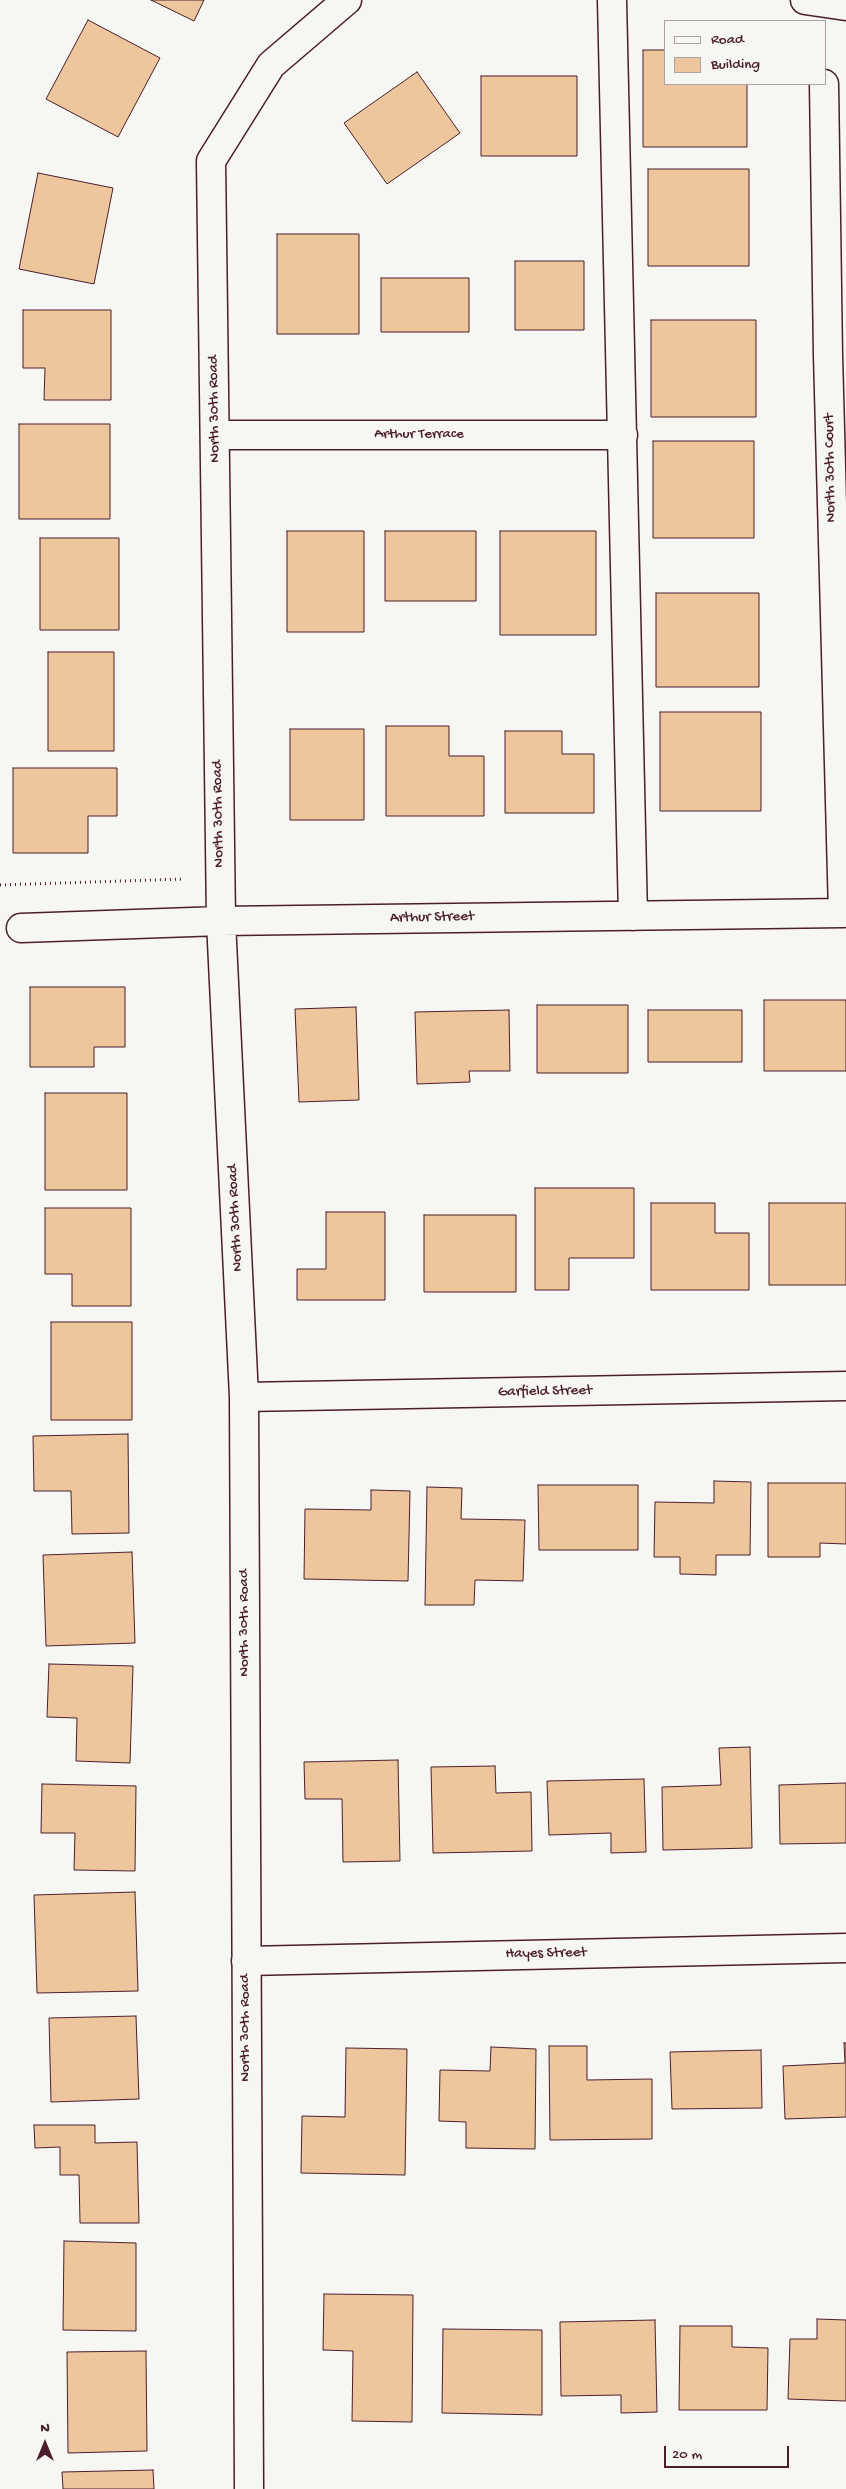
<!DOCTYPE html>
<html>
<head>
<meta charset="utf-8">
<style>
	body { margin:0 }
	#map { position:relative; width:846px; height:2489px; overflow:hidden; background:#f6f6f2; font-family:"Gochi Hand",sans-serif }
	canvas { display:block }
	.legend { position:absolute; left:664px; top:20px; width:162px; height:65px; box-sizing:border-box; background:#f6f6f2; border:1px solid #b1a0a2; margin:0; padding:6px 9px; list-style:none; font-size:15px; color:#4a1f2b }
	.legend li { display:flex; align-items:center; gap:10px; height:25px }
	.legend b { width:25px; border:1px solid #b1a0a2 }
	.north { position:absolute; left:20px; top:2419px; width:50px; height:50px; -webkit-text-stroke:4px #f6f6f2; paint-order:stroke; rotate:0deg; font-size:14px; font-weight:700; line-height:20px; text-align:center; color:#4a1f2b }
	.north::after { content:''; display:block; margin:auto; width:18px; height:22px; background:#4a1f2b; clip-path:polygon(50% 0,100% 100%,50% 72%,0 100%) }
	.scale { position:absolute; left:664px; top:2446px; width:125px; height:22px; box-sizing:border-box; border:2px solid #4a1f2b; border-top:0; padding-left:6px; font-size:15px; line-height:18px; white-space:nowrap; color:#4a1f2b; -webkit-text-stroke:4px #f6f6f2; paint-order:stroke }
</style>
</head>
<body>
<div id="map">
<canvas width="846" height="2489"></canvas>
<ul class="legend">
<li><b style="height:6px;background:#f6f6f2"></b>Road</li>
<li><b style="height:14px;background:#eec69e"></b>Building</li>
</ul>
<div class="north">N</div>
<div class="scale">20 m</div>
</div>
<script>
const ctx = document.querySelector('canvas').getContext('2d');
ctx.lineJoin = 'round';
function fill(path, color) { ctx.fillStyle = color; ctx.fill(path, 'evenodd'); }
const toPath = rows => new Path2D(rows.map(r => 'M' + r).join(''));
function strokePath(path, color, width, dash) { ctx.strokeStyle = color; ctx.lineWidth = width; ctx.lineCap = dash ? 'butt' : 'round'; ctx.setLineDash(dash || []); ctx.stroke(path); }
function drawText(font, color, halo, rows, align = 'center') {
  ctx.font = font + ' "Gochi Hand",sans-serif'; ctx.lineWidth = 4; ctx.setLineDash([]); ctx.textBaseline = 'middle'; ctx.strokeStyle = halo; ctx.fillStyle = color; for (const [text, x, y, turn = 0] of rows) {
    ctx.save(); ctx.translate(x, y); ctx.rotate((+turn || 0) * Math.PI / 180); ctx.textAlign = isNaN(turn) ? turn : align; if (halo) ctx.strokeText(text, 0, 0); ctx.fillText(text, 0, 0); ctx.restore();
  }
}
const building = toPath([
	[151,0,204,0,194,21,151,0],
	[88,20,160,58,118,137,46,99,88,20],
	[643,50,665,50,665,84,747,84,747,147,643,147,643,50],
	[417,72,460,133,387,184,344,123,417,72],
	[481,76,577,76,577,156,481,156,481,76],
	[648,169,749,169,749,266,648,266,648,169],
	[38,173,113,188,94,284,19,269,38,173],
	[277,234,359,234,359,334,277,334,277,234],
	[515,261,584,261,584,330,515,330,515,261],
	[381,278,469,278,469,332,381,332,381,278],
	[23,310,111,310,111,400,44,400,45,368,23,368,23,310],
	[651,320,756,320,756,417,651,417,651,320],
	[19,424,110,424,110,519,19,519,19,424],
	[653,441,754,441,754,538,653,538,653,441],
	[287,531,364,531,364,632,287,632,287,531],
	[385,531,476,531,476,601,385,601,385,531],
	[500,531,596,531,596,635,500,635,500,531],
	[40,538,119,538,119,630,40,630,40,538],
	[656,593,759,593,759,687,656,687,656,593],
	[48,652,114,652,114,751,48,751,48,652],
	[660,712,761,712,761,811,660,811,660,712],
	[386,726,449,726,449,756,484,756,484,816,386,816,386,726],
	[290,729,364,729,364,820,290,820,290,729],
	[505,731,562,731,562,754,594,754,594,813,505,813,505,731],
	[13,768,117,768,117,816,88,816,88,853,13,853,13,768],
	[30,987,125,987,125,1047,94,1047,94,1067,30,1067,30,987],
	[764,1000,846,1000,846,1071,764,1071,764,1000],
	[537,1005,628,1005,628,1073,537,1073,537,1005],
	[356,1007,359,1100,299,1102,295,1009,356,1007],
	[509,1010,510,1071,469,1071,470,1082,417,1084,415,1012,509,1010],
	[648,1010,742,1010,742,1062,648,1062,648,1010],
	[45,1093,127,1093,127,1190,45,1190,45,1093],
	[535,1188,634,1188,634,1258,569,1258,569,1290,535,1290,535,1188],
	[651,1203,715,1203,715,1233,749,1233,749,1290,651,1290,651,1203],
	[769,1203,846,1203,846,1285,769,1285,769,1203],
	[45,1208,131,1208,131,1306,72,1306,72,1274,45,1274,45,1208],
	[326,1212,385,1212,385,1300,297,1300,297,1269,326,1269,326,1212],
	[424,1215,516,1215,516,1292,424,1292,424,1215],
	[51,1322,132,1322,132,1420,51,1420,51,1322],
	[128,1434,129,1533,72,1534,71,1491,34,1491,33,1436,128,1434],
	[714,1481,751,1482,750,1555,716,1555,716,1575,680,1574,680,1557,654,1557,655,1502,714,1503,714,1481],
	[768,1483,846,1483,846,1544,820,1543,820,1557,768,1557,768,1483],
	[538,1485,638,1485,638,1550,539,1550,538,1485],
	[427,1487,462,1488,461,1519,525,1520,523,1581,475,1580,474,1605,425,1605,427,1487],
	[371,1490,410,1491,408,1581,304,1579,305,1509,371,1510,371,1490],
	[132,1552,135,1643,46,1646,43,1555,132,1552],
	[49,1664,133,1666,130,1763,76,1761,77,1718,47,1717,49,1664],
	[750,1747,752,1848,663,1850,662,1787,721,1785,719,1748,750,1747],
	[398,1760,400,1861,343,1862,342,1799,305,1799,304,1762,398,1760],
	[495,1766,496,1793,531,1792,532,1851,433,1853,431,1767,495,1766],
	[644,1779,646,1852,611,1853,611,1833,549,1835,547,1781,644,1779],
	[846,1783,846,1843,780,1844,779,1785,846,1783],
	[42,1784,136,1786,135,1871,74,1870,75,1833,41,1833,42,1784],
	[135,1892,138,1991,37,1993,34,1895,135,1892],
	[136,2016,139,2099,51,2102,49,2018,136,2016],
	[844,2043,846,2043,846,2117,785,2119,783,2066,845,2063,844,2043],
	[549,2046,587,2046,587,2080,652,2079,652,2139,550,2140,549,2046],
	[491,2047,536,2049,535,2149,466,2148,466,2122,439,2121,440,2070,490,2071,491,2047],
	[346,2048,407,2049,405,2175,301,2173,302,2116,345,2117,346,2048],
	[761,2050,762,2108,672,2109,670,2052,761,2050],
	[34,2125,95,2125,95,2143,137,2142,139,2223,80,2223,79,2175,60,2175,60,2147,35,2148,34,2125],
	[64,2241,136,2243,136,2331,63,2330,64,2241],
	[324,2294,413,2295,412,2422,352,2421,353,2351,323,2350,324,2294],
	[817,2319,846,2320,846,2401,788,2399,790,2339,817,2339,817,2319],
	[655,2320,657,2412,621,2413,621,2395,561,2396,560,2322,655,2320],
	[680,2326,732,2326,732,2347,768,2348,767,2410,679,2410,680,2326],
	[443,2329,542,2330,542,2415,442,2413,443,2329],
	[146,2351,147,2451,68,2453,67,2352,146,2351],
	[153,2470,154,2489,63,2489,62,2472,153,2470]
]);
fill(building, '#eec69e');
strokePath(building, '#4a1f2b', 1);
const minor = toPath([
	[612,0,633,916],
	[805,0,846,6],
	[216,435,623,435],
	[21,928,221,921,843,913,828,355,824,84],
	[244,1397,846,1386],
	[246,1961,846,1948],
	[249,2489,244,1397,221,921,211,161,271,65,347,0]
]);
strokePath(minor, '#4a1f2b', 31);
strokePath(toPath([
	[0,885,184,879]
]), '#4a1f2b', 3, [1, 4]);
strokePath(minor, '#f6f6f2', 28);
drawText('15px', '#4a1f2b', '#f6f6f2', [
	["North 30th Road",215,409,-91],
	["Arthur Terrace",419,435],
	["North 30th Court",831,468,-91],
	["North 30th Road",219,814,-91],
	["Arthur Street",432,918,-1],
	["North 30th Road",236,1218,-93],
	["Garfield Street",545,1392,-1],
	["North 30th Road",245,1623,-90],
	["Hayes Street",546,1954,-1],
	["North 30th Road",246,2028,-90]
]);
</script>
</body>
</html>
